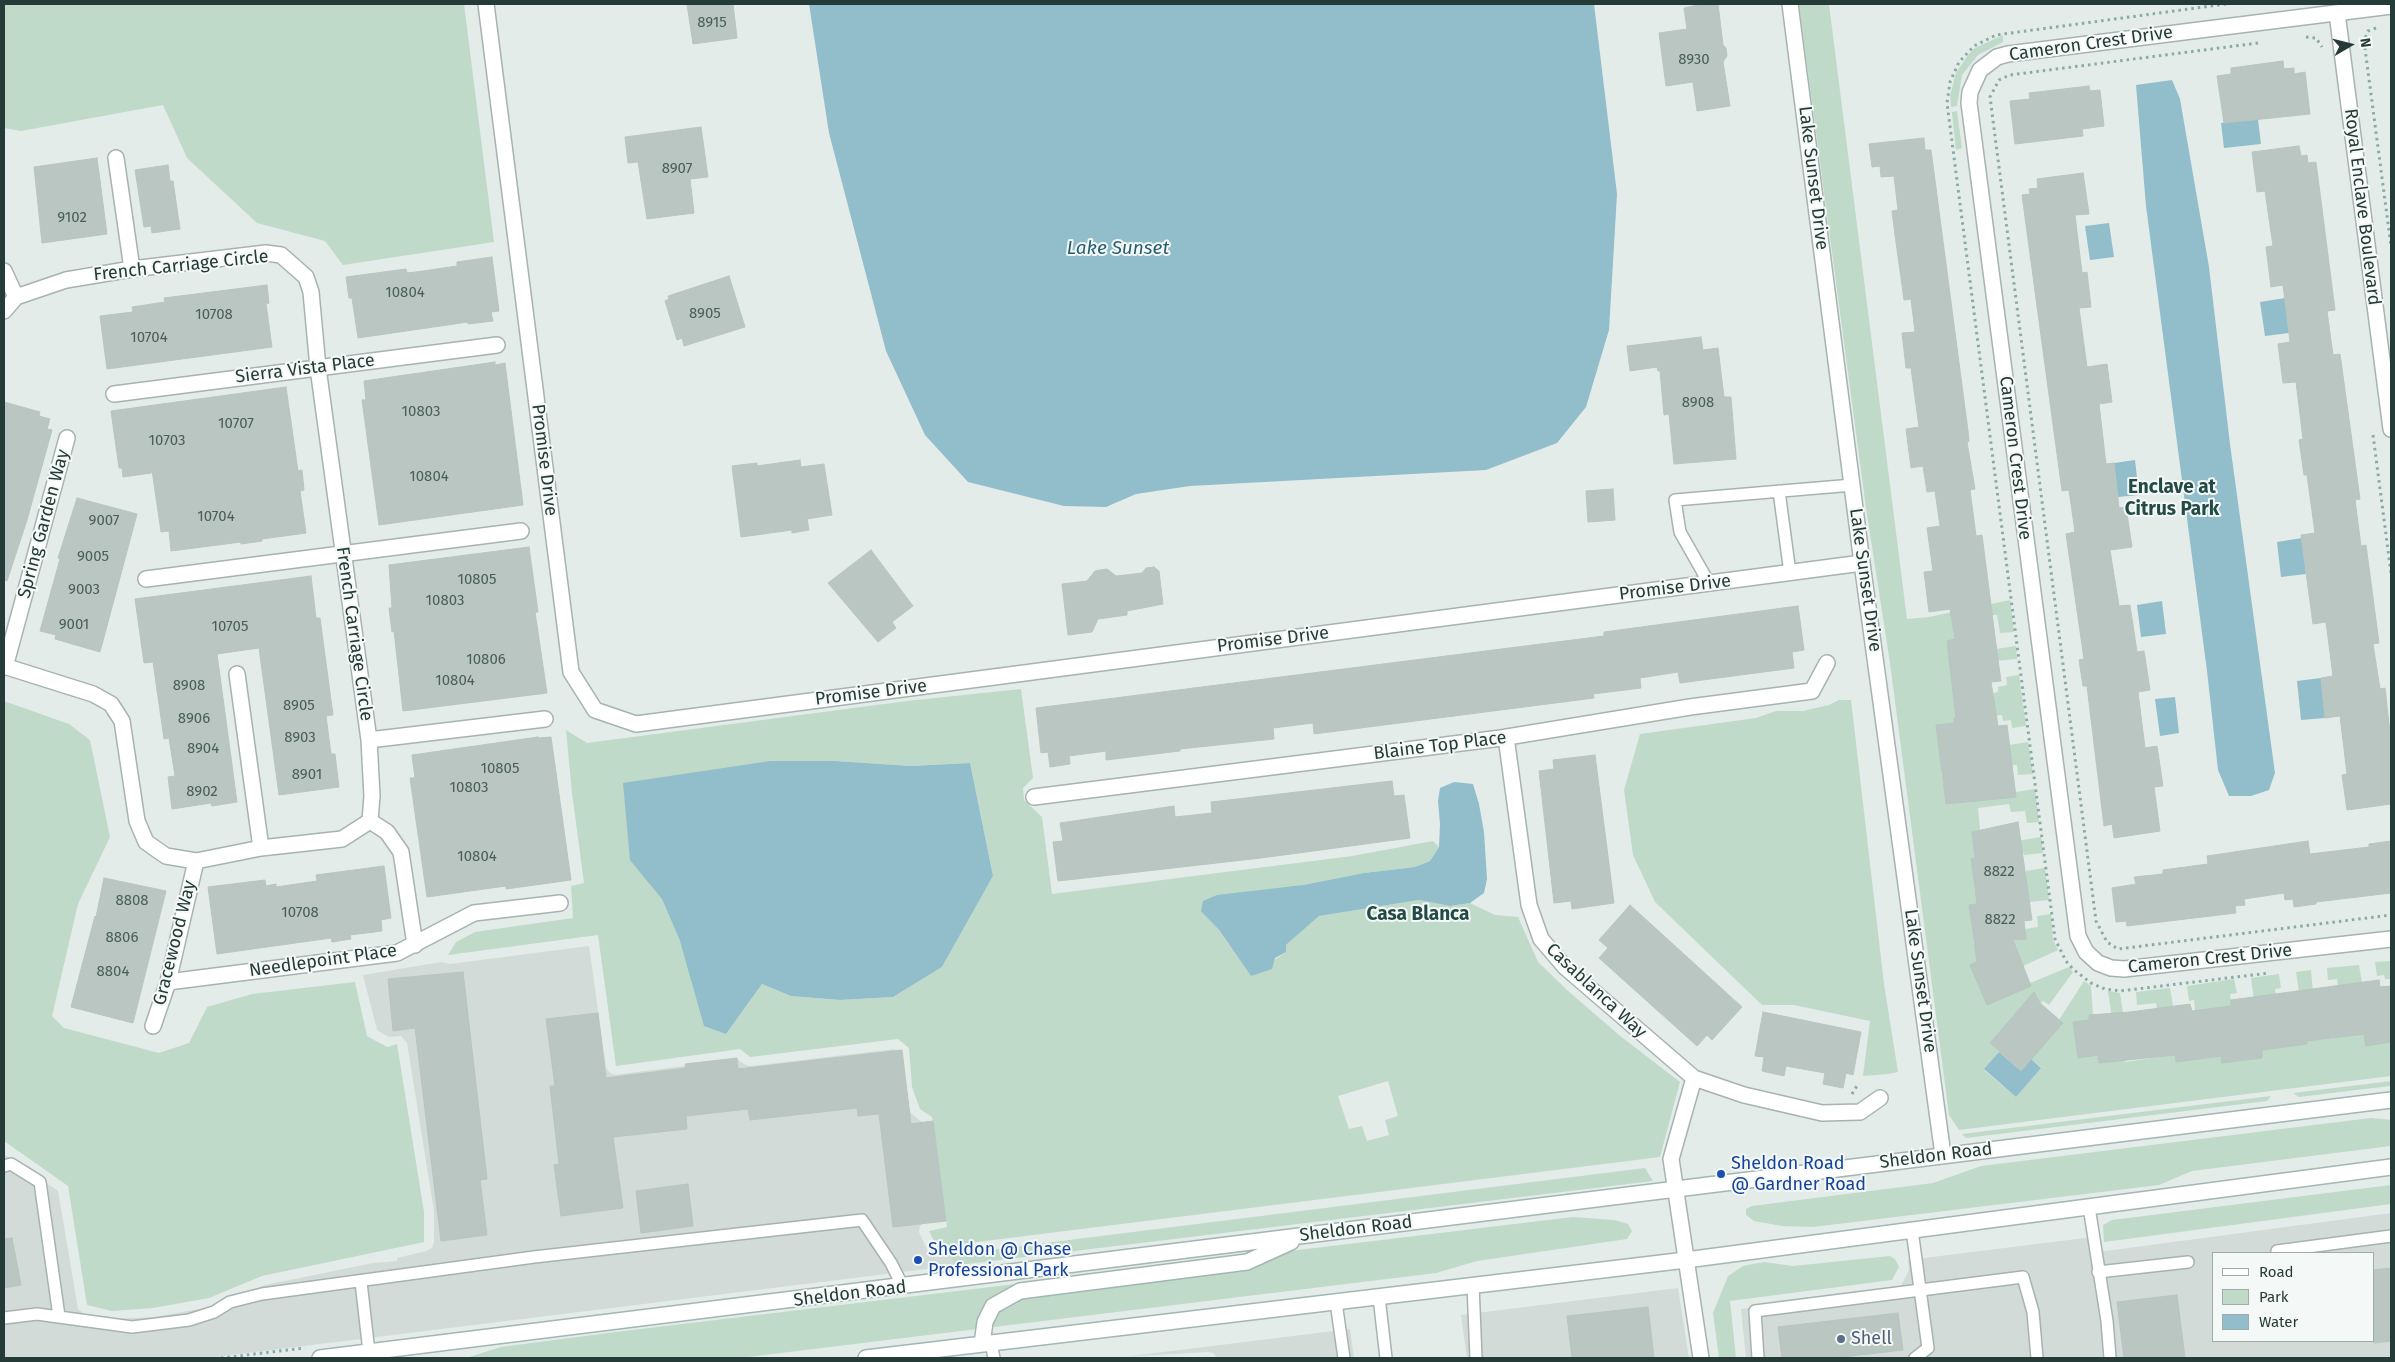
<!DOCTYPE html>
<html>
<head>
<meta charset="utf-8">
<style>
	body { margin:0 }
	#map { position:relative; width:2395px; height:1362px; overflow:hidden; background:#e4ece9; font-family:"Fira Sans",sans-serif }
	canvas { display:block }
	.frame { position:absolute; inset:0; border:5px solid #253b37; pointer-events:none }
	.legend { position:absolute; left:2212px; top:1252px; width:162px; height:90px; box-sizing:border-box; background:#f4f8f7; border:1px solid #a1acaa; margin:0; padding:6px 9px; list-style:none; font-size:15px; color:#253b37 }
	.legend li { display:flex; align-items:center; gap:10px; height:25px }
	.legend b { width:25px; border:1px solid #a1acaa }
	.north { position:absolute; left:2325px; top:20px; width:50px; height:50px; -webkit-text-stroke:4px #f4f8f7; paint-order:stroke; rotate:82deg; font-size:14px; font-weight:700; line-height:20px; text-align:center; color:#253b37 }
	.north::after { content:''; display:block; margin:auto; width:18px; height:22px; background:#253b37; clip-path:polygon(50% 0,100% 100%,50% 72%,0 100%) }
</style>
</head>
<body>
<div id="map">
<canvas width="2395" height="1362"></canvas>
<div class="frame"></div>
<ul class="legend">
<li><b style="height:6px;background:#fff"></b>Road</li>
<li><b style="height:14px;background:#bfdac9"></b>Park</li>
<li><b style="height:14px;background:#92bdca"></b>Water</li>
</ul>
<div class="north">N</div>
</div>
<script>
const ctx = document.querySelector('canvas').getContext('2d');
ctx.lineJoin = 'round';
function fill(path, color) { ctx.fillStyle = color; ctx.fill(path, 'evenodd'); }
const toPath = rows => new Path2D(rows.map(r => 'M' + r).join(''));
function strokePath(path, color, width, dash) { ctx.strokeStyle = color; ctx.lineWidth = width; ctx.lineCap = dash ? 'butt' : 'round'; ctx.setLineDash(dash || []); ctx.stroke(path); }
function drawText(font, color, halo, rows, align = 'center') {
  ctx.font = font + ' "Fira Sans",sans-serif'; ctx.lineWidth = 4; ctx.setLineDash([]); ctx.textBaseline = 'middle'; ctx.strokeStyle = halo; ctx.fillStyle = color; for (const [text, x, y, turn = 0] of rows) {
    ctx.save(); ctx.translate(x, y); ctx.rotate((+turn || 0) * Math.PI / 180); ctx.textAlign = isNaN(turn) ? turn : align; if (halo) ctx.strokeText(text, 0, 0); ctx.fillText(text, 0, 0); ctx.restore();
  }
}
fill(toPath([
	[589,946,606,1067,609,1072,614,1075,737,1059,746,1065,752,1066,894,1049,898,1052,910,1112,923,1123,927,1221,920,1226,919,1232,929,1254,935,1257,949,1255,956,1265,959,1265,207,1358,4,1358,4,1154,58,1191,78,1309,84,1314,109,1319,154,1317,211,1307,265,1285,373,1263,397,1261,397,1258,426,1251,432,1248,434,1242,434,1211,407,1043,401,1036,389,1037,377,1030,363,975,441,962,450,964],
	[2391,1213,2391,1358,1746,1358,1741,1309,1897,1289,1902,1284,1909,1270,1908,1260,2093,1237,2099,1250,2106,1251],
	[2214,1253,2374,1253,2374,1341,2214,1341],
	[1678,1288,1689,1358,1467,1358,1461,1315],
	[1350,1329,1354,1358,1218,1358,1213,1353,1208,1352,1123,1357]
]), '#d2dbd8');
fill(toPath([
	[4,4,464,4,494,242,343,265,325,241,257,223,187,158,163,105,21,131,4,128],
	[1799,4,1829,4,1907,619,1929,617,2010,600,2014,632,2000,633,1997,615,1951,616,1955,639,1996,649,2016,646,2017,659,1950,665,1994,700,1993,693,1998,692,1998,687,2007,685,2006,677,2019,675,2026,726,2012,728,2011,720,2003,721,2002,715,1994,716,1993,713,1954,718,1954,723,1937,725,2009,745,2028,742,2033,774,2018,775,2017,765,1941,770,1946,804,2016,796,2016,792,2035,789,2039,822,2027,823,2025,811,2011,812,2009,804,1978,808,1980,830,1972,832,1974,848,2041,837,2043,853,2024,855,2023,852,1971,859,1975,894,2015,875,2026,874,2026,871,2045,868,2049,900,2030,902,2029,897,1969,905,1974,945,2026,939,2025,929,2038,927,2037,916,2051,914,2053,940,2058,950,2023,966,2031,986,2030,983,2069,967,2073,972,2049,1005,2043,1001,2035,1010,2021,1007,1990,1043,1999,1052,1984,1070,2016,1097,2041,1067,2031,1059,2063,1023,2059,1020,2084,981,2091,986,2093,1015,2089,1015,2089,1020,2073,1023,2078,1057,2098,1055,2099,1063,2118,1060,2108,991,2120,993,2123,1013,2118,1014,2125,1062,2166,1056,2156,1003,2137,1005,2136,992,2170,988,2173,1006,2169,1007,2176,1061,2212,1057,2195,1011,2194,1000,2189,1001,2187,986,2234,979,2237,993,2230,994,2232,1008,2222,1063,2262,1058,2251,978,2279,974,2281,988,2275,989,2277,1000,2273,1048,2307,1044,2296,972,2311,970,2317,1040,2335,1038,2338,986,2337,979,2328,980,2327,968,2359,965,2362,983,2358,984,2366,1045,2391,1042,2391,1076,1959,1130,1949,1115,1890,663,1866,508],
	[2003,35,2003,42,1978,55,1962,75,1957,106,1951,107,1952,112,1957,111,1962,148,1956,150,1950,96,1956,73,1968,55,1975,48],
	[1021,689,1033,778,1023,788,1024,800,1042,817,1052,894,1352,856,1433,841,1439,847,1430,861,1415,867,1364,873,1303,885,1208,915,1251,976,1286,952,1286,945,1319,916,1419,900,1450,906,1470,903,1495,915,1518,917,1538,962,1567,990,1619,1035,1680,1082,1660,1157,937,1247,929,1231,947,1227,933,1121,932,1117,920,1109,912,1087,909,1048,898,1039,750,1057,740,1049,616,1066,598,935,448,955,456,942,475,932,573,918,571,886,584,883,572,793,566,730,587,743,907,701],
	[770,761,835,761,911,766,970,763,993,876,942,967,893,997,840,1000,791,996,762,984,726,1034,680,941,662,899],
	[1388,1081,1398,1116,1385,1120,1389,1135,1367,1141,1362,1126,1349,1129,1338,1096],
	[1839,700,1851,700,1884,984,1898,1072,1888,1074,1863,1076,1870,1021,1794,1005,1762,1005,1655,902,1633,855,1624,790,1640,734,1756,718,1776,711,1803,711,1829,705],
	[4,701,69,724,90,740,110,837,78,904,52,1016,64,1028,159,1053,189,1043,207,1007,252,994,355,982,367,1036,387,1047,397,1044,424,1212,424,1242,262,1276,209,1298,153,1308,112,1311,87,1305,68,1186,4,1141],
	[2391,961,2391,979,2385,979,2384,975,2377,976,2375,962],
	[2391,1081,2390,1086,2299,1097,2293,1093],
	[2271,1096,2267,1101,1966,1138,1962,1134],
	[2371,1118,2391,1120,2391,1146,2192,1171,2159,1185,1813,1227,1782,1226,1754,1221,1746,1215,1746,1209,1752,1206,1933,1183,1981,1166],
	[1645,1168,1653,1181,959,1265,956,1265,949,1255],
	[2391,1185,2391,1204,2104,1242,2103,1225,2112,1220],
	[1573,1217,1614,1220,1628,1224,1632,1231,1627,1239,1477,1261,1436,1273,740,1358,466,1358,501,1347,616,1332],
	[1890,1256,1895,1259,1899,1267,1892,1280,1730,1301,1736,1358,1719,1358,1713,1313,1728,1276,1743,1266,1764,1262,1793,1266]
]), '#bfdac9');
fill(toPath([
	[809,4,1594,4,1617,194,1609,330,1586,407,1557,443,1486,470,1190,486,1136,494,1106,507,1064,506,968,482,925,435,886,351,829,133],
	[2172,80,2180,99,2209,267,2230,444,2275,773,2269,790,2251,796,2229,796,2218,770,2207,671,2146,206,2136,85],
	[2258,119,2261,144,2224,148,2221,123],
	[2109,223,2114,257,2090,260,2085,226],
	[2285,298,2289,333,2265,336,2260,302],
	[2135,460,2139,495,2118,497,2114,463],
	[2302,538,2306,574,2281,577,2277,542],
	[2162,601,2166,634,2141,637,2137,605],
	[2321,678,2325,718,2301,720,2297,681],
	[2175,697,2179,733,2160,736,2155,699],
	[770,761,835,761,911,766,970,763,993,876,942,967,893,997,840,1000,791,996,762,984,726,1034,704,1026,680,941,662,899,630,860,623,783],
	[1454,782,1473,784,1479,804,1484,832,1487,879,1484,893,1470,903,1450,906,1419,900,1319,916,1286,945,1286,952,1275,958,1272,969,1251,976,1219,930,1201,911,1203,901,1217,895,1303,885,1364,873,1415,867,1430,861,1439,847,1440,824,1438,801,1440,788],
	[1999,1052,2021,1071,2031,1059,2041,1068,2016,1097,1984,1069]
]), '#92bdca');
const building = toPath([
	[687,4,733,4,737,38,693,44,687,4],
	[1702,4,1718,4,1723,45,1726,48,1727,56,1723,62,1730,106,1697,111,1693,82,1666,86,1659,33,1687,29,1684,8,1702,4],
	[2283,61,2284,69,2294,68,2294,74,2305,72,2310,114,2224,123,2217,76,2231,74,2231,68,2283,61],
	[2089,86,2090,91,2100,90,2104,126,2082,129,2083,136,2015,144,2010,101,2030,99,2029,93,2089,86],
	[701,127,708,177,690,179,694,213,647,219,638,162,628,163,625,137,701,127],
	[1924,138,1925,150,1931,150,1968,431,1969,441,1967,442,1975,489,1970,490,1976,536,1982,535,1998,660,2001,681,1991,682,1998,726,2007,725,2016,797,1946,804,1936,725,1954,723,1954,718,1956,718,1947,641,1955,639,1950,609,1929,612,1924,572,1933,571,1927,528,1940,526,1935,491,1927,492,1923,466,1911,468,1906,429,1919,427,1911,368,1906,368,1902,333,1915,332,1911,299,1904,300,1895,235,1892,211,1898,210,1894,176,1881,177,1880,166,1872,167,1869,144,1924,138],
	[2299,146,2301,156,2307,155,2308,163,2316,162,2335,310,2327,311,2333,355,2340,354,2360,499,2355,500,2361,546,2366,545,2379,643,2373,644,2380,689,2385,688,2391,742,2391,804,2347,810,2342,775,2347,774,2340,716,2325,718,2321,678,2333,676,2326,622,2313,624,2301,535,2315,533,2307,475,2304,475,2299,440,2303,439,2296,382,2283,383,2278,344,2290,342,2283,285,2271,287,2266,247,2273,246,2265,191,2257,192,2252,152,2299,146],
	[97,158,107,234,42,243,34,167,97,158],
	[168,165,170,181,173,181,180,229,152,233,151,226,144,227,135,170,168,165],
	[2083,173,2089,214,2075,215,2082,273,2087,272,2091,307,2079,308,2087,367,2107,364,2112,402,2099,404,2106,464,2114,463,2119,508,2126,507,2132,547,2110,550,2119,606,2130,605,2137,652,2144,651,2150,690,2138,692,2145,748,2157,746,2163,786,2154,787,2160,831,2114,838,2112,824,2104,826,2087,686,2083,686,2079,660,2084,659,2066,534,2075,532,2069,490,2062,491,2022,195,2030,194,2029,189,2038,188,2037,179,2083,173],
	[492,257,499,311,491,312,493,321,468,324,468,322,358,338,352,298,349,298,346,277,406,269,407,273,416,272,457,266,457,262,492,257],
	[729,276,745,327,684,346,682,338,677,340,665,301,669,299,668,296,729,276],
	[267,285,269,303,266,304,272,347,107,369,100,316,133,312,132,307,165,302,164,298,267,285],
	[1701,337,1703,350,1718,348,1724,397,1731,397,1736,459,1674,464,1669,414,1664,415,1660,371,1658,371,1657,367,1630,371,1627,346,1701,337],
	[495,362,495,365,505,363,523,505,379,525,362,400,366,400,364,381,495,362],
	[286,387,298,471,302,470,304,490,300,491,306,533,262,539,262,541,241,544,241,542,171,551,169,531,161,532,152,470,151,473,123,477,122,468,119,468,111,411,286,387],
	[4,402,40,412,39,416,50,419,47,429,52,430,27,520,7,581,4,580,4,402],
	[800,460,801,467,824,464,832,515,807,519,809,530,792,533,792,530,741,537,732,466,757,463,757,466,800,460],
	[1613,489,1615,520,1588,522,1586,491,1613,489],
	[77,498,137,514,100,652,55,639,56,635,40,631,60,559,58,558,77,498],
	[529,547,538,612,535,612,547,693,403,711,394,631,392,632,389,608,392,608,389,565,529,547],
	[871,550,913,606,892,622,896,628,878,642,828,583,871,550],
	[1154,567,1159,571,1163,604,1127,611,1127,615,1098,619,1092,632,1068,635,1062,584,1087,581,1095,571,1107,569,1116,576,1142,573,1146,568,1154,567],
	[311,576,316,618,320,618,333,715,326,716,331,754,335,754,339,787,279,795,259,648,217,654,237,802,212,806,211,803,172,809,168,777,175,776,169,738,164,739,153,662,144,663,135,599,311,576],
	[1798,606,1804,650,1792,652,1794,668,1680,683,1678,672,1640,678,1641,688,1593,694,1594,698,1314,734,1313,723,1273,728,1274,739,1180,749,1180,751,1106,760,1106,751,1069,756,1070,764,1050,767,1048,752,1041,753,1036,708,1604,636,1604,632,1798,606],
	[538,737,539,738,551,737,571,880,506,889,506,886,427,897,410,778,415,778,412,755,538,737],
	[1595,755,1614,903,1572,909,1571,901,1554,903,1539,771,1554,769,1553,760,1595,755],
	[1392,781,1394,796,1404,795,1410,838,1261,858,1058,881,1053,842,1063,841,1060,823,1174,806,1175,817,1212,813,1211,802,1392,781],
	[2018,822,2032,920,2024,921,2026,939,2013,940,2031,986,1987,1005,1970,965,1977,962,1969,905,1977,904,1971,859,1975,858,1972,832,2018,822],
	[2308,841,2310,854,2369,847,2369,844,2391,841,2391,893,2316,902,2316,904,2294,907,2293,899,2285,900,2284,893,2244,899,2245,905,2235,906,2236,913,2127,926,2126,921,2116,922,2112,888,2136,884,2134,877,2163,874,2163,870,2208,864,2207,856,2308,841],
	[384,866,391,918,381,920,382,931,350,935,351,939,332,942,331,938,217,954,208,887,265,880,266,886,276,884,276,887,317,881,316,875,384,866],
	[104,878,166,891,133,1023,71,1007,95,916,96,917,104,878],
	[1630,905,1742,1007,1712,1040,1707,1035,1697,1046,1599,958,1608,948,1599,940,1630,905],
	[463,972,487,1179,480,1180,487,1235,441,1241,415,1028,393,1031,388,979,463,972],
	[2379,980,2380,987,2390,986,2391,993,2391,1042,2366,1046,2364,1034,2307,1041,2307,1044,2262,1050,2262,1058,2222,1063,2221,1056,2176,1062,2175,1055,2099,1063,2098,1055,2078,1058,2073,1022,2089,1020,2089,1015,2130,1012,2190,1004,2192,1011,2231,1006,2231,1000,2379,980],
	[2034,992,2040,1003,2063,1023,2021,1071,1990,1043,2034,992],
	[1763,1012,1861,1032,1853,1075,1846,1073,1843,1088,1823,1084,1825,1073,1786,1066,1784,1076,1762,1071,1764,1057,1755,1056,1763,1012],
	[598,1013,606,1078,686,1068,685,1064,737,1058,738,1069,902,1050,911,1124,933,1121,946,1221,893,1227,879,1114,858,1116,857,1108,750,1120,748,1109,686,1116,687,1129,613,1137,623,1208,561,1216,554,1165,559,1164,550,1086,555,1086,546,1019,598,1013],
	[688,1184,693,1226,641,1233,636,1191,688,1184],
	[12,1238,21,1285,4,1288,4,1239,12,1238],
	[2391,1268,2391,1341,2374,1343,2374,1270,2391,1268],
	[2177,1295,2185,1358,2124,1358,2117,1302,2177,1295],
	[1648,1307,1654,1358,1572,1358,1567,1316,1648,1307],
	[1898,1313,1903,1350,1834,1358,1782,1358,1778,1327,1898,1313]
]);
fill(building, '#b9c6c2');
strokePath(building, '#b7c5c0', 1);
const lane = toPath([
	[1779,491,1790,573],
	[1709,583,1680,532,1675,500,1853,485],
	[4,1166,11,1164,40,1182,59,1316],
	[2089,1207,2107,1321,2110,1358],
	[1912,1230,1928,1348,1915,1358],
	[2277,1251,2391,1236],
	[2098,1272,2188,1262],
	[361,1282,369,1352],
	[1473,1285,1476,1358],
	[1379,1297,1386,1358],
	[1336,1302,1344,1358],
	[4,1318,37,1314,132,1327,189,1320,214,1312,230,1302,262,1294,534,1257,862,1220,891,1263,903,1287],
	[991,1343,994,1358],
	[1758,1358,1755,1311,2023,1277,2033,1312,2037,1358]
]);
const street = toPath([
	[486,4,571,672,595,710,636,724,1862,563],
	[1790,4,1862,563,1943,1155],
	[2391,6,2008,54,1997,57,1980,70,1970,92,1969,103,2078,936,2086,952,2098,963,2111,968,2124,969,2391,939],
	[2337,13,2391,429],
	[116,158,132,269],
	[4,271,16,297],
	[4,311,16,297,66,280,132,269,266,253,281,255,306,277,311,292,318,368,369,740,372,796,370,821],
	[114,394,497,345],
	[146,579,521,531],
	[4,666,93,694,111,704,122,721,137,821,146,842,166,856,196,861,261,848,342,839,370,821],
	[5,667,67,438],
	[237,674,261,848],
	[1506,737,1529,905,1541,939,1565,967,1694,1078,1671,1159,1701,1358],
	[369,740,545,719],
	[1034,797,1501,738,1690,707,1812,691,1827,663],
	[370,821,387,832,401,852,415,945],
	[168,982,397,953,474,913,560,903],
	[153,1026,168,982,196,861],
	[1694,1078,1744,1095,1822,1113,1860,1112,1880,1098]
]);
const secondary = toPath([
	[982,1344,985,1322,993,1306,1020,1291,1247,1262,1291,1242],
	[320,1358,2391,1100],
	[866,1358,1686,1260,2391,1167]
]);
strokePath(lane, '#a7b3b0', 14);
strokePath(street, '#a7b3b0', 18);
strokePath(secondary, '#a3b6b1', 18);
strokePath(toPath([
	[2226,4,1996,35,1974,46,1959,62,1950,82,1947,103,2055,939,2066,961,2073,969,2091,983,2105,989,2120,991,2269,973],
	[2376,28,2368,31,2364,41,2391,246],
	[2306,37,2316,38,2322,47],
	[2258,43,2010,75,1999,80,1990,97,2096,921,2107,942,2118,949,2391,915],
	[2373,435,2391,573],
	[1852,1094,1858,1084],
	[221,1358,305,1348]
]), '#88aca4', 3, [2.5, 4]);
strokePath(lane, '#fff', 11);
strokePath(street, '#fff', 15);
strokePath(secondary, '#fff', 15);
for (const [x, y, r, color] of [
	[1721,1174,5,"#1a4fb4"],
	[918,1260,5,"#1a4fb4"],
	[1841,1339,5,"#5c6f8a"]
]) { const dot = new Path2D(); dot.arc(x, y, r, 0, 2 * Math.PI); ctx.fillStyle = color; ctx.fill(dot); strokePath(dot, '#f4f8f7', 2); }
drawText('15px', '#4a5e5a', null, [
	["8915",712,23],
	["8930",1694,60],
	["8907",677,169],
	["9102",72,218],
	["10804",405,293],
	["8905",705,314],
	["10708",214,315],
	["10704",149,338],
	["8908",1698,403],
	["10803",421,412],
	["10707",236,424],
	["10703",167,441],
	["10804",429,477],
	["10704",216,517],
	["9007",104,521],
	["9005",93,557],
	["10805",477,580],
	["9003",84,590],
	["10803",445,601],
	["9001",74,625],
	["10705",230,627],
	["10806",486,660],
	["10804",455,681],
	["8908",189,686],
	["8905",299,706],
	["8906",194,719],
	["8903",300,738],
	["8904",203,749],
	["10805",500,769],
	["8901",307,775],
	["10803",469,788],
	["8902",202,792],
	["10804",477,857],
	["8822",1999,872],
	["8808",132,901],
	["10708",300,913],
	["8822",2000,920],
	["8806",122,938],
	["8804",113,972]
]);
drawText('18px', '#253b37', '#f4f8f7', [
	["Cameron Crest Drive",2091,44,-8],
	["Lake Sunset Drive",1813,178,83],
	["Royal Enclave Boulevard",2362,207,83],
	["French Carriage Circle",181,266,-6],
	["Sierra Vista Place",305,369,-7],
	["Cameron Crest Drive",2015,458,83],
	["Promise Drive",544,460,83],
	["Spring Garden Way",44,524,-75],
	["Lake Sunset Drive",1865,580,82],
	["Promise Drive",1675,588,-7],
	["French Carriage Circle",354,634,82],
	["Promise Drive",1273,640,-7],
	["Promise Drive",871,693,-7],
	["Blaine Top Place",1440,746,-7],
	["Gracewood Way",175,943,-76],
	["Cameron Crest Drive",2210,959,-6],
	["Needlepoint Place",323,961,-8],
	["Lake Sunset Drive",1920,981,82],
	["Casablanca Way",1596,991,43],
	["Sheldon Road",1936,1156,-7],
	["Sheldon Road",1356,1229,-7],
	["Sheldon Road",850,1294,-7]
]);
drawText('18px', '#164399', '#f4f8f7', [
	["Sheldon Road",1731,1164],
	["@ Gardner Road",1731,1185],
	["Sheldon @ Chase",928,1250],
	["Professional Park",928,1271]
], 'left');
drawText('18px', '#4e5e75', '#f4f8f7', [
	["Shell",1851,1339]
], 'left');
drawText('italic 19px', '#265d71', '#f4f8f7', [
	["Lake Sunset",1118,249]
]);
drawText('bold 19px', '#234b45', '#f4f8f7', [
	["Enclave at",2172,488],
	["Citrus Park",2172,510],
	["Casa Blanca",1418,915]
]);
</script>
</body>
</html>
